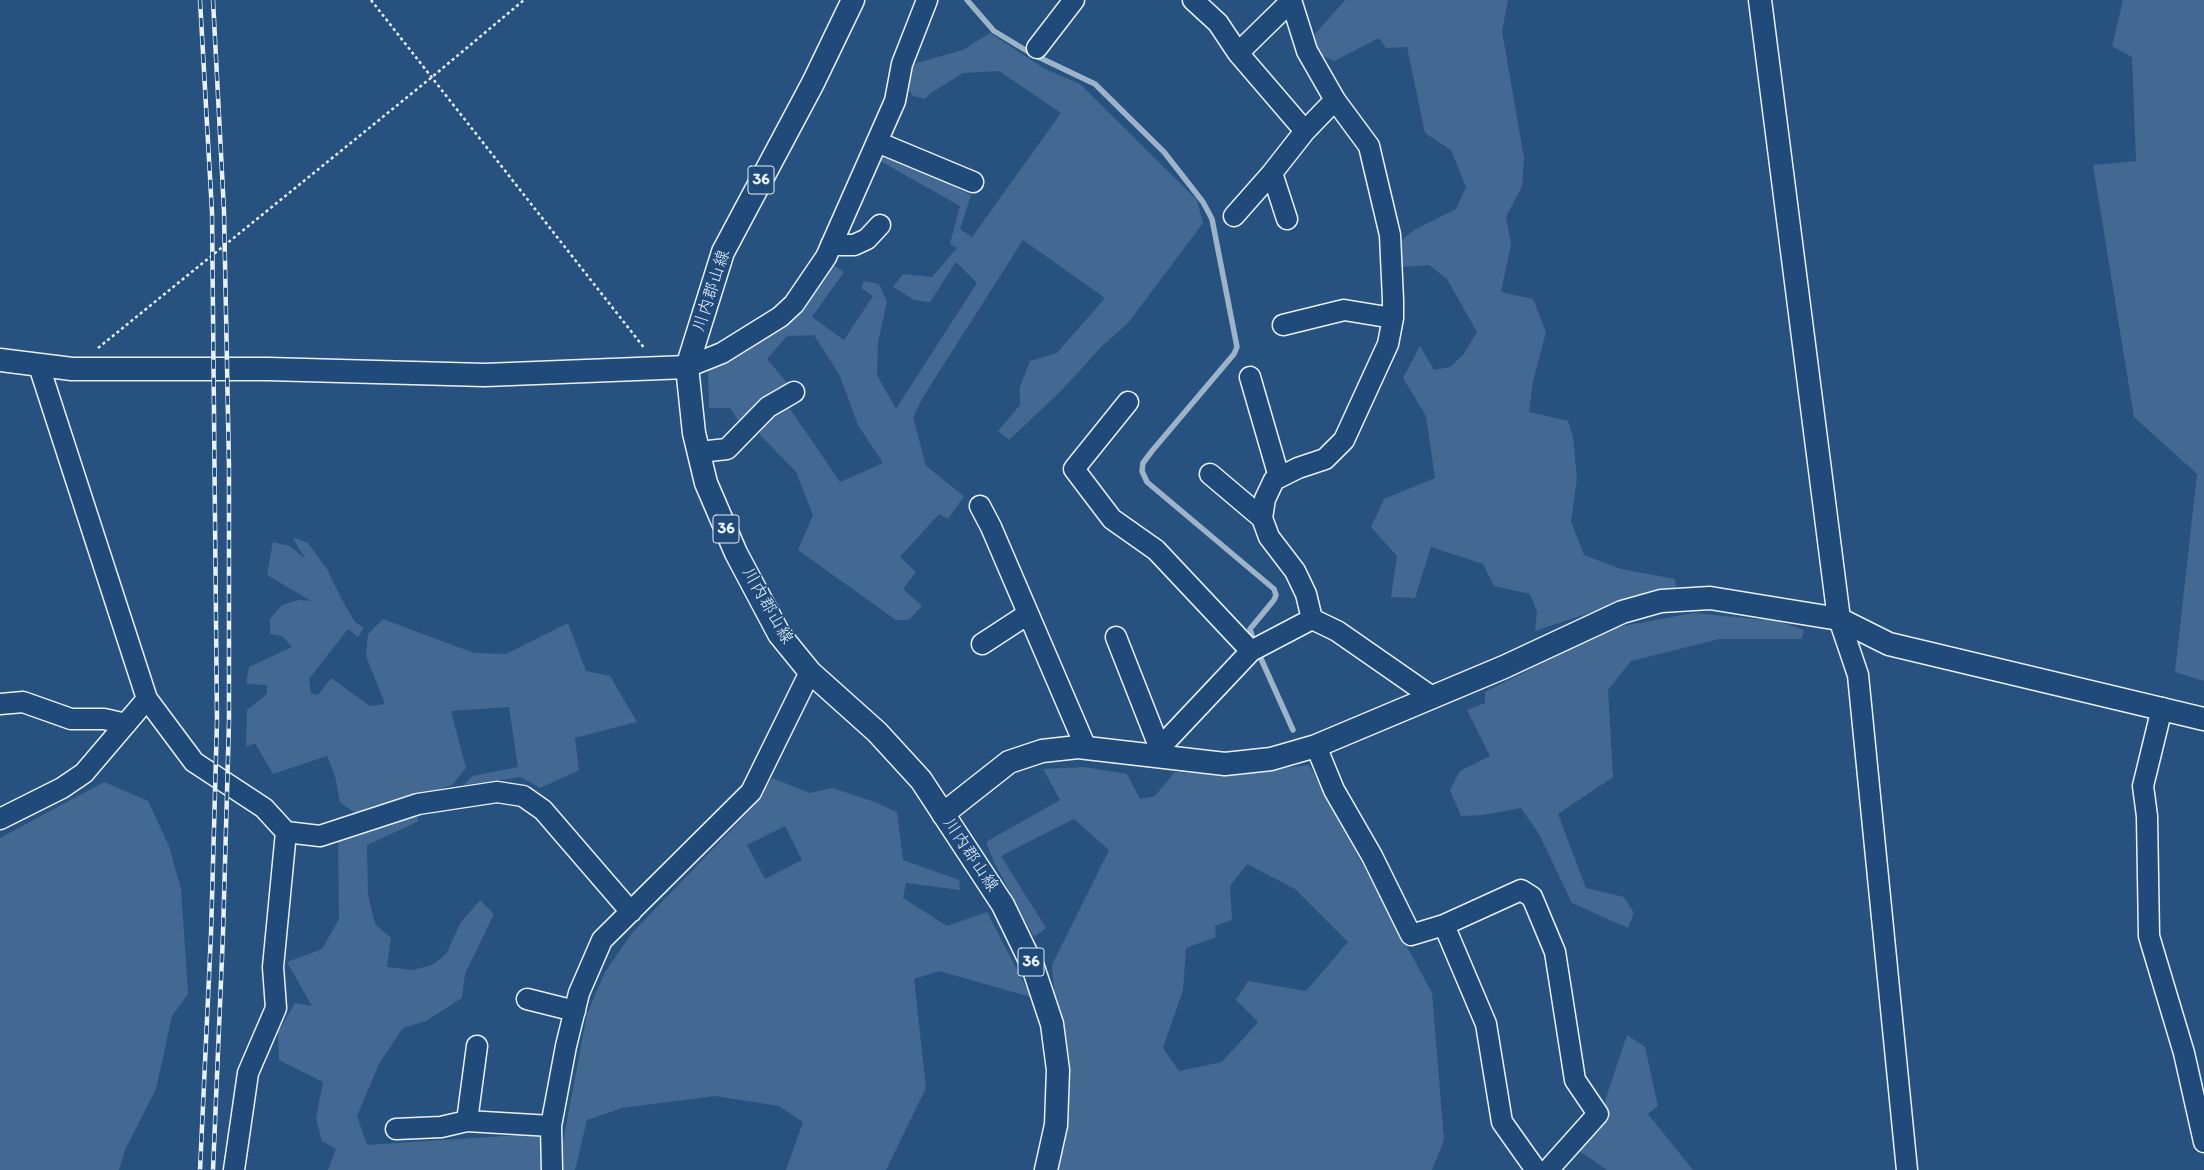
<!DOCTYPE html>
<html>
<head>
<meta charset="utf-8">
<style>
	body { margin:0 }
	canvas { display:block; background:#27517f }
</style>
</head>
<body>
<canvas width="2204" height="1170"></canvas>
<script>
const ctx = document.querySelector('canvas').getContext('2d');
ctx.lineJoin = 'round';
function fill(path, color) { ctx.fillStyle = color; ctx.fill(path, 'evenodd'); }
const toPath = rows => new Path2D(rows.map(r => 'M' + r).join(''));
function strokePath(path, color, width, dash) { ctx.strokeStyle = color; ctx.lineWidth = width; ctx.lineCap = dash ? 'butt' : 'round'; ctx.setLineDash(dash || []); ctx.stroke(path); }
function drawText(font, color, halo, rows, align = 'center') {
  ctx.font = font + ' Itim,"Klee One",sans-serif'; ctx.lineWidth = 3.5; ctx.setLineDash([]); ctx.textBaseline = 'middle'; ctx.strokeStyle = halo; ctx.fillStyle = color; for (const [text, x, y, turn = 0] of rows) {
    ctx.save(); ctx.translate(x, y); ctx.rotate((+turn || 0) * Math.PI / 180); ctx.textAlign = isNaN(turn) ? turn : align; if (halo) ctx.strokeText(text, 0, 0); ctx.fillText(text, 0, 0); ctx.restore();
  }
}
fill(toPath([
	[1345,0,1508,0,1502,31,1524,158,1522,186,1506,217,1511,244,1501,292,1533,299,1546,332,1533,381,1529,412,1568,421,1573,437,1577,479,1571,521,1584,555,1621,569,1675,579,1676,590,1610,606,1535,631,1537,612,1530,594,1494,586,1483,564,1431,547,1415,598,1391,597,1397,556,1371,527,1384,499,1435,478,1426,416,1403,378,1420,346,1434,370,1450,367,1463,355,1477,332,1447,279,1429,265,1402,267,1400,242,1414,230,1456,209,1466,187,1451,150,1425,133,1407,47,1386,48,1379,38,1334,61,1323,56,1315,47,1315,34],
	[2123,0,2204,0,2204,681,2175,672,2197,474,2134,417,2093,165,2136,161,2132,57,2112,46],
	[990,33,1045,69,1080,84,1197,200,1203,223,1128,323,1102,346,1062,390,1009,440,998,431,1020,405,1020,386,1030,361,1057,353,1105,298,1023,240,923,397,913,417,926,466,964,496,948,519,939,514,900,557,916,572,903,589,922,606,909,620,896,620,798,550,813,515,796,472,759,434,771,417,788,406,840,482,883,463,858,425,840,376,814,335,787,336,767,359,788,384,742,426,730,408,709,408,708,368,830,263,844,272,812,317,844,340,873,296,861,288,864,281,879,284,887,302,878,342,877,375,896,409,977,283,956,262,930,302,914,300,893,287,903,274,932,277,957,248,950,244,960,206,880,161,883,151,971,195,960,229,972,237,1061,113,999,71,963,73,931,93,925,99,913,96,909,90,913,64,963,50],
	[292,537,308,543,327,569,341,598,355,622,364,628,358,637,348,629,309,679,311,693,318,695,331,678,370,706,385,704,366,656,368,634,383,619,474,653,506,654,568,623,586,671,610,676,637,722,575,738,579,770,540,788,521,777,464,785,472,776,518,767,509,707,451,711,466,768,452,785,358,815,340,802,335,776,327,756,273,774,255,743,246,747,247,710,267,694,267,685,246,684,249,667,292,647,282,636,270,634,270,619,282,605,298,600,311,601,267,575,273,542,289,546,305,558],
	[1693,613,1777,621,1804,630,1802,639,1719,639,1631,661,1608,690,1613,777,1558,814,1586,888,1624,897,1634,913,1628,928,1572,903,1539,834,1521,808,1483,815,1461,816,1450,790,1460,771,1490,756,1467,710,1485,703,1485,692,1613,628],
	[1309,765,1432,993,1444,1140,1432,1170,1055,1170,1055,1002,1052,965,1109,850,1074,819,1001,856,1046,928,1034,937,994,862,986,842,1060,800,1043,769,1084,767,1127,774,1140,799,1155,796,1175,772,1233,775],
	[1247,864,1295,889,1348,942,1306,991,1248,981,1236,1000,1258,1022,1222,1062,1179,1071,1163,1048,1183,990,1186,948,1216,937,1215,926,1232,920,1230,886],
	[772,778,810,793,832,788,872,801,897,812,903,860,959,880,960,890,906,883,903,898,947,926,987,912,1031,997,939,971,914,979,926,1088,886,1170,786,1170,803,1122,779,1106,715,1096,622,1108,587,1120,575,1170,560,1170,561,1153,587,1014,605,972,632,933,755,805],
	[785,826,802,860,765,879,747,845],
	[104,782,148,801,169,846,181,889,188,994,172,1016,156,1089,125,1150,119,1170,0,1170,0,838],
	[414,813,419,821,367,845,368,895,375,924,391,938,387,967,413,970,432,965,446,954,461,922,480,900,494,914,465,974,462,998,426,1021,403,1028,379,1064,357,1116,367,1145,535,1134,544,1140,544,1170,328,1170,336,1149,322,1141,316,1118,323,1082,279,1060,278,1032,295,1003,312,1006,287,962,322,949,339,919,338,840],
	[1627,1035,1645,1047,1658,1106,1648,1114,1693,1170,1607,1170,1578,1150,1604,1115,1606,1098]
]), '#436891');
strokePath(toPath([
	[967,0,994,31,1032,54,1095,84,1164,152,1203,202,1212,219,1237,347,1234,354,1152,451,1143,463,1142,471,1147,482,1274,589,1276,595,1274,600,1250,629,1254,642],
	[1258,652,1293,730]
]), '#9db3c9', 5.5);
const street = toPath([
	[1193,0,1218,23,1238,53],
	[1291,0,1307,51,1335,100,1369,146,1390,235,1393,300,1393,318,1388,344,1344,440,1325,459,1298,468,1274,480,1265,499,1262,518,1269,537,1295,571,1306,594,1312,619],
	[1290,2,1238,53,1305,131,1335,100],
	[1037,48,1074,0],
	[877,142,973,182],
	[1234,216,1272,173],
	[1287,219,1272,173,1305,131],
	[831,245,854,245,867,239,880,225],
	[1283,325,1344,310,1393,318],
	[39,366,147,699,194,762,264,808,286,832,320,836,418,804,497,792,523,796,543,810,631,912],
	[687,367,722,353,780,317,794,304,826,257,895,101,902,64,927,0],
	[1250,377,1279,477],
	[1128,402,1074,469,1112,519,1156,550,1251,651],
	[699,452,727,449,768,407,794,392],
	[1210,474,1262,518],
	[980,506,991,527,1086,748],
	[1312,619,1337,631,1432,697],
	[1839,619,1858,675,1907,1170],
	[1116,637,1160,749],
	[982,644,1028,614],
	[0,704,23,702,71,719,104,719,126,724],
	[2162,708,2143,786,2147,816,2149,936,2184,1053,2204,1142],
	[1316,746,1334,790,1372,856,1411,935,1444,925,1521,890,1532,897,1555,952,1575,1080,1598,1114,1548,1170],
	[1152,756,1251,651,1312,619],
	[0,819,62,788,84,773,147,699],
	[1444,925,1486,1024,1502,1122,1536,1170],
	[527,999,575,1011],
	[467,1121,477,1046],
	[396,1129,441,1127,467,1121,551,1126],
	[234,1170,248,1073,276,1008,273,967,286,832],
	[552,1170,551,1126,566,1046,579,993,602,940,751,792,810,672]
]);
const secondary = toPath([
	[1760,0,1839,619],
	[0,360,72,369,268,369,485,375,687,367],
	[943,814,1009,762,1042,751,1078,747,1225,764,1271,759,1316,746,1504,667,1622,612,1661,601,1710,598,1839,619,1889,644,2204,719]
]);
const primary = toPath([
	[853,0,813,83,723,252,687,367,694,433,706,483,736,553,779,634,810,672,877,732,921,780,1003,905,1033,967,1052,1024,1058,1070,1056,1125,1046,1170]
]);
strokePath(street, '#e8f1f8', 23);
strokePath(secondary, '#e8f1f8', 25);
strokePath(primary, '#e8f1f8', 25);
strokePath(toPath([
	[371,0,645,349],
	[98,348,432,77,524,0]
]), '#e8f1f8', 2.5, [3, 3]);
strokePath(street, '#1f4a7a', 20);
strokePath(secondary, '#1f4a7a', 22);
strokePath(primary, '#1f4a7a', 22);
const rail = toPath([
	[200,0,212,212,217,721,211,934,200,1170],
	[213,0,224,211,229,467,229,722,223,934,213,1170]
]);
strokePath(rail, '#e8f1f8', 4.5);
strokePath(rail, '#1f4a7a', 3, [9]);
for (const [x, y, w] of [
	[761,180,26],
	[726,529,26],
	[1031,962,26]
]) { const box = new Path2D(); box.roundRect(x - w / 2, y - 14, w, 28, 3); ctx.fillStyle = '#1f4a7a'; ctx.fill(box); strokePath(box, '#e8f1f8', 1); }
drawText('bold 16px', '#e8f1f8', null, [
	["36",761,180],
	["36",726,529],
	["36",1031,962]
]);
drawText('17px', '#e8f1f8', '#1f4a7a', [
	["川内郡山線",712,291,-72],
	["川内郡山線",767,606,60],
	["川内郡山線",970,855,56]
]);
</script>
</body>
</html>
